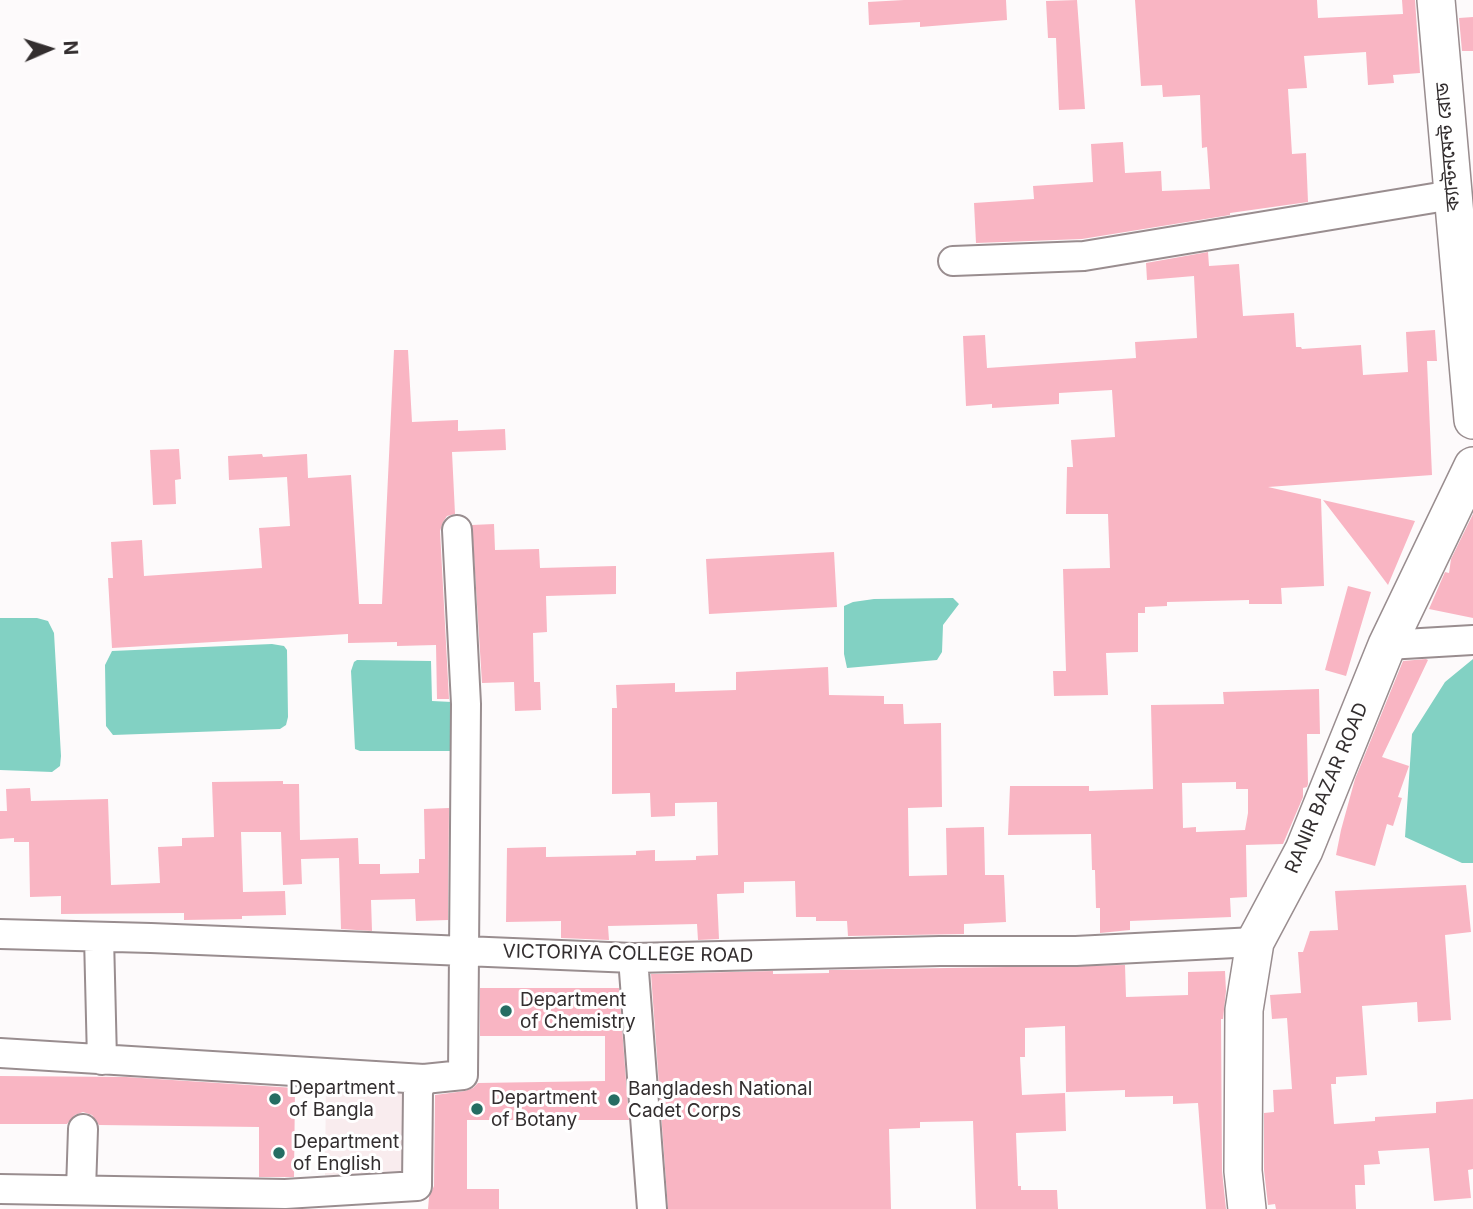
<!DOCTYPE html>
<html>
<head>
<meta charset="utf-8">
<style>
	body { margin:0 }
	#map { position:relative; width:1473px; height:1209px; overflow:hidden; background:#fdfafb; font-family:Inter,sans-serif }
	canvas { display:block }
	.north { position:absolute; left:14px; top:14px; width:70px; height:70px; -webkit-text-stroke:5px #fff; paint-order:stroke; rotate:87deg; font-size:19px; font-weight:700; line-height:28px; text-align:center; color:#332e2f }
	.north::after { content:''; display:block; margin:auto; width:24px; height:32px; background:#332e2f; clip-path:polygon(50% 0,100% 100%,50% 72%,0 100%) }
</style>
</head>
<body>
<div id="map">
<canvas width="1473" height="1209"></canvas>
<div class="north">N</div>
</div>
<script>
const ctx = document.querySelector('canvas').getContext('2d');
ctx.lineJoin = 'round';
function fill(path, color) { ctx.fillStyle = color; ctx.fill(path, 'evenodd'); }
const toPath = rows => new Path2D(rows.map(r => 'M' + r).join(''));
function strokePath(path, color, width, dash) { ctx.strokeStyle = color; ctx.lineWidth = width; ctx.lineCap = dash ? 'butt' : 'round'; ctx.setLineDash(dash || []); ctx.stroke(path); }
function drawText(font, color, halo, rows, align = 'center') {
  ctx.font = font + ' Inter,"Noto Sans Bengali",sans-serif'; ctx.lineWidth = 6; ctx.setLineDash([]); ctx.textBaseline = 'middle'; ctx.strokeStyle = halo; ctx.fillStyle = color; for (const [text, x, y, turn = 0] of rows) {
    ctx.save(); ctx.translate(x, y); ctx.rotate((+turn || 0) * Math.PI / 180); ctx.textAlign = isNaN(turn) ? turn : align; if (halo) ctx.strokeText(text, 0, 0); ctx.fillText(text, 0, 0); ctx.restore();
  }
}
fill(toPath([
	[326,1082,409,1083,408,1177,325,1175]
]), '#f9ecee');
fill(toPath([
	[953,598,959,604,943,625,942,652,937,660,847,668,844,654,844,606,853,602,874,599],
	[0,618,37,618,48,621,54,633,61,756,60,766,52,772,0,770],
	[272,644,284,646,287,650,288,717,286,725,280,729,113,735,106,726,105,665,112,651],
	[1473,659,1473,863,1462,863,1405,837,1412,734,1445,682],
	[357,660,431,661,432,701,452,702,454,710,452,751,360,751,355,749,351,671,354,662]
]), '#82d1c3');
fill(toPath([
	[904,0,1006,0,1007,20,920,27,920,22,869,25,868,2],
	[1077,0,1085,109,1059,110,1056,38,1048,38,1046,1],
	[1135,0,1317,0,1318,18,1403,14,1402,0,1415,0,1420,73,1393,75,1394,83,1368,85,1366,52,1304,56,1307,88,1288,89,1292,154,1306,153,1308,202,1230,213,1230,215,1082,239,976,243,974,203,1034,199,1033,186,1093,182,1091,144,1123,142,1125,173,1161,171,1162,191,1210,189,1207,147,1202,148,1200,95,1163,97,1162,85,1141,86],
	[1473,17,1473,51,1462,51,1459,18],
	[1208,252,1209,266,1239,264,1243,316,1294,313,1296,347,1301,347,1302,349,1361,345,1363,375,1408,372,1406,332,1435,330,1437,361,1427,361,1432,475,1268,487,1321,499,1324,586,1281,588,1282,604,1249,604,1249,600,1167,602,1167,606,1145,607,1145,613,1138,613,1138,652,1106,653,1108,695,1054,696,1053,671,1066,671,1063,569,1110,568,1108,514,1066,514,1067,467,1073,467,1071,440,1115,437,1112,390,1059,393,1059,404,992,408,992,404,966,406,963,336,985,335,987,368,1136,358,1135,342,1197,338,1194,276,1147,280,1146,263],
	[394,350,408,350,412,422,458,420,458,431,505,429,506,450,452,452,455,514,447,516,443,522,440,531,449,699,437,699,436,645,397,646,397,642,348,643,348,634,112,648,108,578,113,578,111,542,142,540,144,576,262,568,259,528,290,526,287,477,229,480,228,456,262,454,263,457,307,454,308,478,351,475,359,604,382,604],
	[179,449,181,479,175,480,176,504,153,505,150,450],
	[1323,500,1415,521,1388,585,1370,561],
	[1473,514,1473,618,1429,609,1445,572,1449,573,1451,559],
	[494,524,495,550,539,549,540,568,616,566,616,594,546,596,547,632,533,633,534,682,540,682,541,710,515,711,514,682,482,683,472,525],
	[834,552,837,607,709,614,706,559],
	[1348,586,1371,592,1346,676,1325,670],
	[1426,659,1428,660,1382,757,1409,766,1398,797,1402,798,1393,826,1387,824,1375,866,1336,855,1341,830,1355,779,1403,661],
	[828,667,829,695,884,696,884,704,903,704,904,724,941,723,942,807,908,808,909,876,947,875,946,828,984,827,985,875,1004,875,1006,922,964,924,964,934,848,936,847,921,816,921,816,917,796,917,795,881,744,882,744,893,717,894,719,939,698,940,697,924,608,926,609,940,561,938,561,921,506,922,507,848,546,847,546,857,636,855,636,851,655,850,655,861,696,860,696,856,718,855,717,802,675,803,675,816,651,817,650,793,612,794,612,708,617,708,616,685,675,683,675,692,736,690,736,672],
	[1319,689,1320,734,1307,734,1308,784,1307,787,1303,788,1303,797,1283,844,1246,845,1247,897,1230,898,1231,917,1130,921,1130,930,1100,933,1100,908,1096,908,1095,870,1092,870,1091,834,1008,835,1010,786,1089,786,1089,791,1153,789,1151,705,1224,704,1223,692],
	[1236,782,1236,789,1248,789,1248,813,1245,830,1196,832,1196,827,1183,828,1182,783],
	[283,781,283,784,299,784,300,840,358,838,359,864,380,864,380,874,419,873,419,859,425,859,424,809,449,808,448,920,416,921,415,899,371,900,372,931,341,929,339,858,301,859,302,884,283,885,281,832,241,832,243,892,285,891,286,915,242,916,242,919,184,920,184,913,61,914,61,896,30,897,29,842,14,842,14,838,0,839,0,811,7,811,6,789,30,788,31,801,108,799,111,885,160,883,158,847,182,846,182,838,214,837,212,782],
	[1466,885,1471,932,1445,935,1451,1020,1418,1022,1417,1002,1362,1006,1367,1075,1336,1077,1336,1084,1331,1084,1334,1124,1375,1121,1375,1117,1436,1113,1436,1102,1473,1099,1473,1169,1468,1170,1471,1198,1434,1201,1429,1148,1378,1151,1380,1164,1364,1165,1365,1185,1355,1185,1356,1209,1276,1209,1275,1204,1268,1205,1264,1170,1264,1113,1274,1112,1273,1090,1292,1089,1287,1018,1272,1019,1270,995,1301,993,1298,952,1303,952,1310,931,1338,930,1335,891],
	[1125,965,1126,997,1188,995,1188,972,1225,971,1226,991,1223,1019,1221,1019,1222,1171,1226,1209,1206,1209,1198,1103,1173,1104,1173,1096,1125,1097,1125,1090,1066,1092,1065,1026,1025,1028,1025,1057,1020,1057,1022,1095,1065,1093,1066,1131,1016,1133,1018,1186,1021,1186,1021,1190,1057,1190,1058,1209,976,1209,973,1121,920,1122,920,1128,889,1129,891,1209,668,1209,651,974,773,971,773,974,829,973,829,970],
	[480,988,619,988,629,1120,467,1120,467,1189,499,1189,499,1209,428,1209,429,1197,434,1186,435,1095,465,1091,473,1088,478,1083,605,1081,605,1036,480,1036],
	[0,1076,126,1077,295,1088,294,1177,259,1177,259,1127,99,1125,92,1115,83,1112,75,1115,67,1124,0,1124]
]), '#f9b5c3');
const minor = toPath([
	[953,261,1084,256,1452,195],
	[1387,645,1473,640],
	[0,934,151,938,633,958,940,951,1076,951,1255,942],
	[99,937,102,1060],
	[633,958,652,1209],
	[0,1053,424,1079],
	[0,1189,285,1194,417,1186,418,1090,424,1079,463,1075,466,704,457,530],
	[81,1190,83,1129]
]);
const major = toPath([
	[1436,0,1473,420],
	[1247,1209,1243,1171,1244,1010,1255,942,1304,850,1387,645,1473,466]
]);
strokePath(minor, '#998d8f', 32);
strokePath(major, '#998d8f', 40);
strokePath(minor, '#fff', 28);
strokePath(major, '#fff', 37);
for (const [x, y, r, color] of [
	[506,1011,7,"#266d63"],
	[275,1099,7,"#266d63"],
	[614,1100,7,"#266d63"],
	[477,1109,7,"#266d63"],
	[279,1153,7,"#266d63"]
]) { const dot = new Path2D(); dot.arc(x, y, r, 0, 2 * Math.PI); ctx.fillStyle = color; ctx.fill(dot); strokePath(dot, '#fff', 2.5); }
drawText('19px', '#332e2f', '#fff', [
	["ক্যান্টনমেন্ট রোড",1448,147,-95],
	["RANIR BAZAR ROAD",1327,788,-67],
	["VICTORIYA COLLEGE ROAD",628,954,1]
]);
drawText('19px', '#332e2f', '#fff', [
	["Department",520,1000],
	["of Chemistry",520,1022],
	["Department",289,1088],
	["of Bangla",289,1110],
	["Bangladesh National",628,1089],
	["Cadet Corps",628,1111],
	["Department",491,1098],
	["of Botany",491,1120],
	["Department",293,1142],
	["of English",293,1164]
], 'left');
</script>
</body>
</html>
